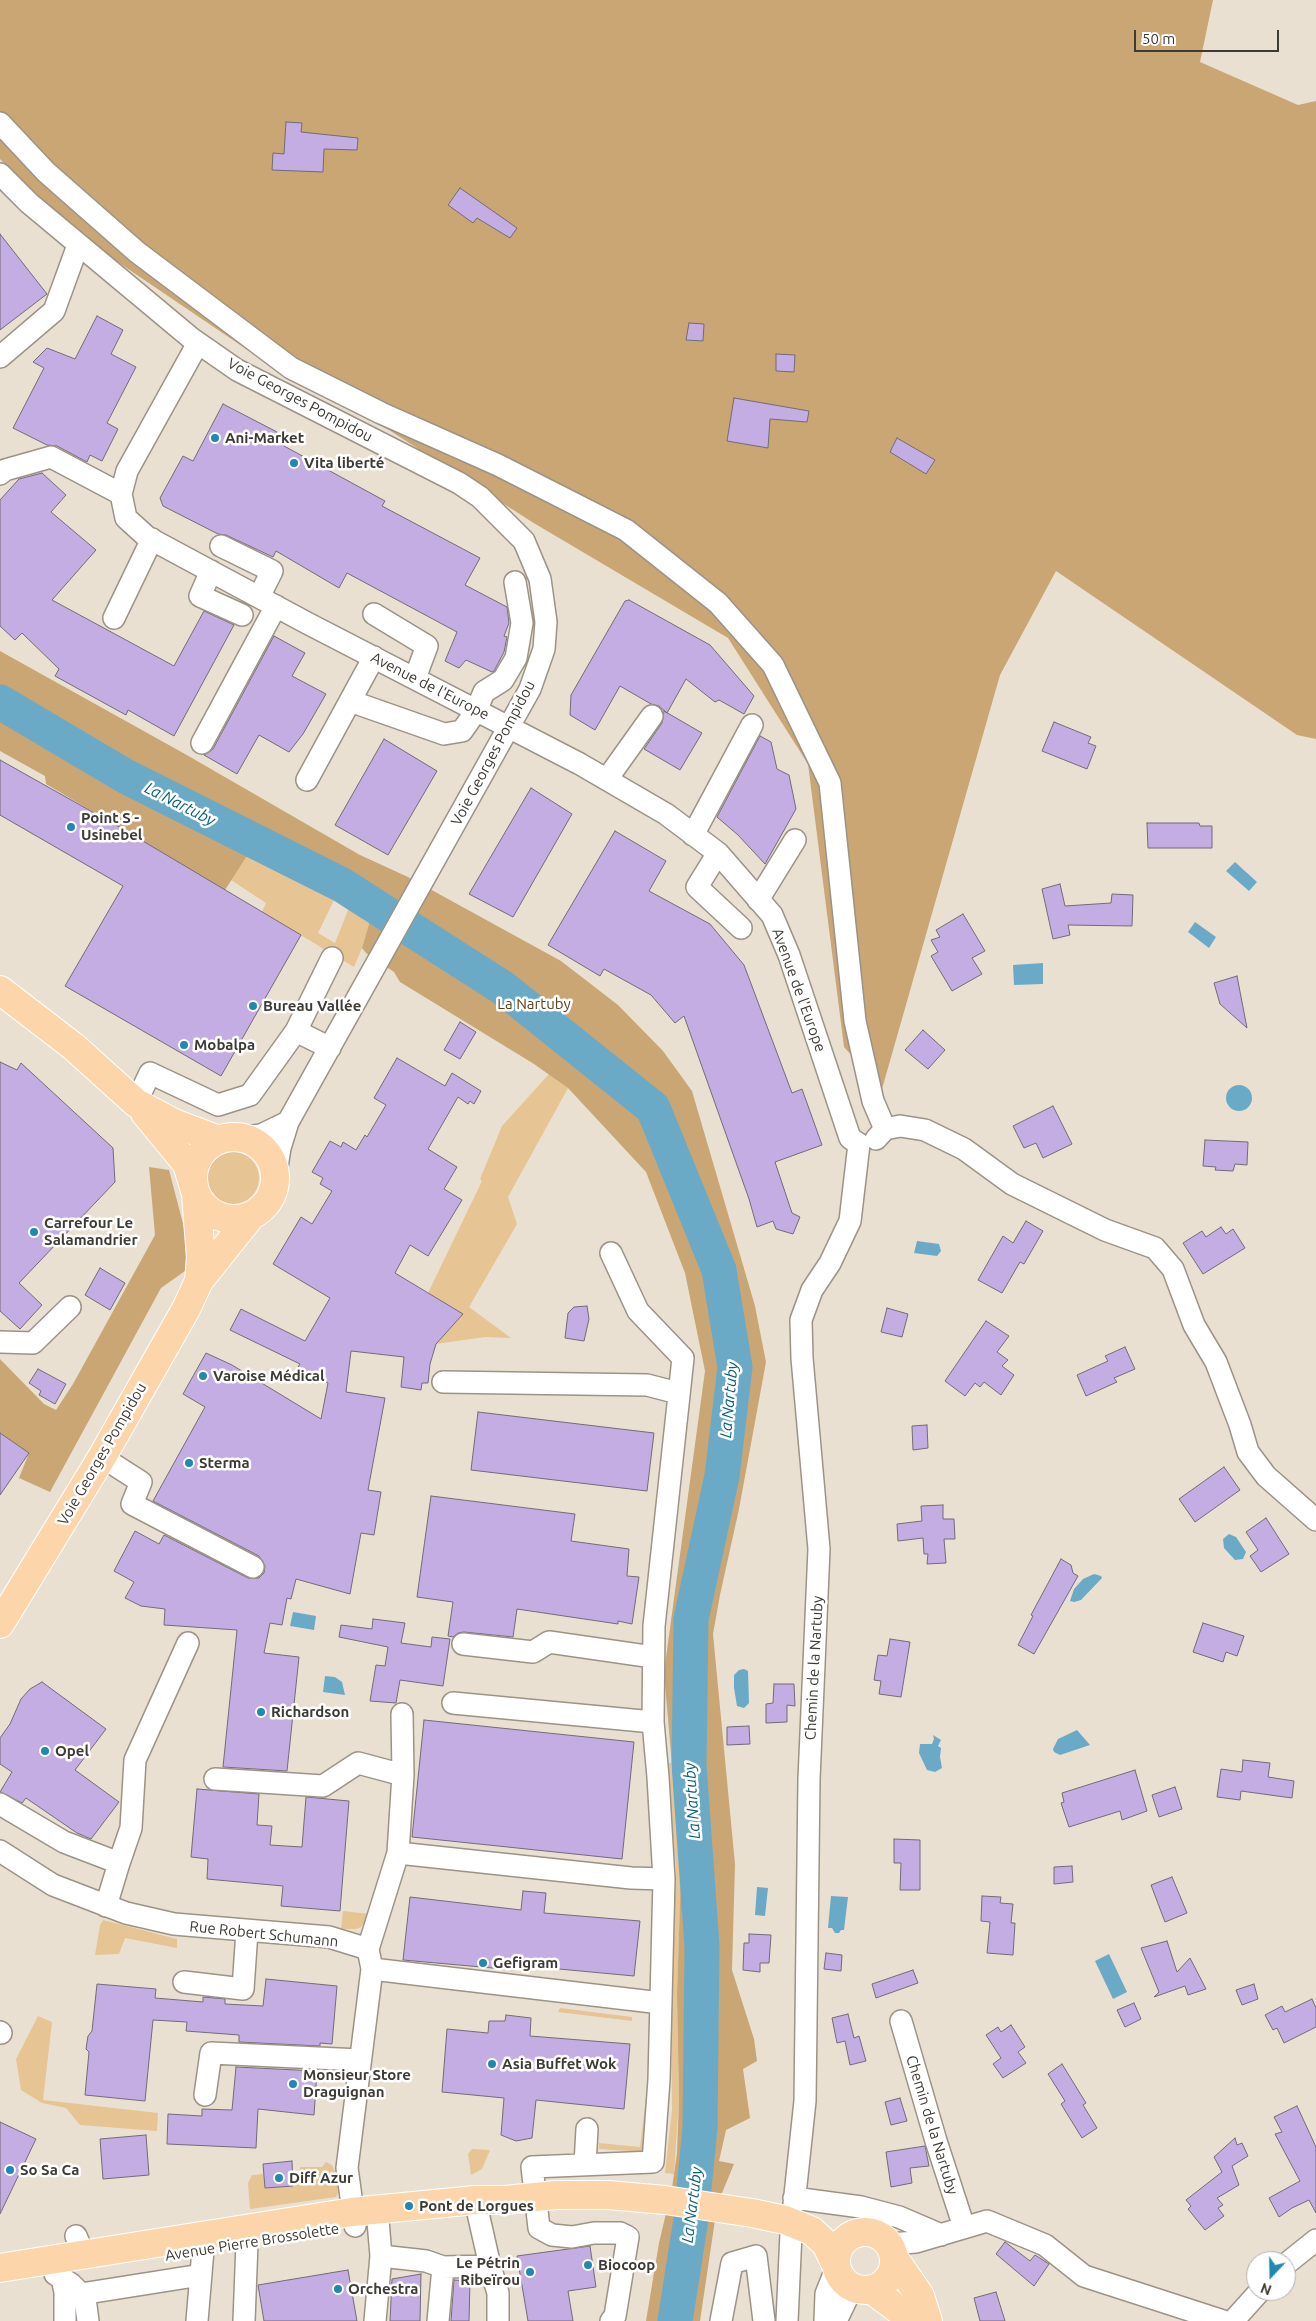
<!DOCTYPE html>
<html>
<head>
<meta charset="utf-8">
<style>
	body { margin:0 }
	#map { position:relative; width:1316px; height:2321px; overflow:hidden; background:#eae0d2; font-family:Ubuntu,sans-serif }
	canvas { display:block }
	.north { position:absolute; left:1246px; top:2251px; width:50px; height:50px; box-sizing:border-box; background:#fff; border:1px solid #b2b0ae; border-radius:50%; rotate:201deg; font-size:14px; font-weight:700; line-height:20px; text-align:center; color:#3e3a34 }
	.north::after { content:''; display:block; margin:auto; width:18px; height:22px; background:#2188b1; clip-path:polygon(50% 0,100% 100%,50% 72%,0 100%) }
	.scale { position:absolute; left:1134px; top:30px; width:145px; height:22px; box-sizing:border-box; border:2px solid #3e3a34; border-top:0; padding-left:6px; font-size:15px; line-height:18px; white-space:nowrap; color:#3e3a34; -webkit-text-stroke:4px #fff; paint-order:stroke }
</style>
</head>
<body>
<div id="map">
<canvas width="1316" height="2321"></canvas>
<div class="north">N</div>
<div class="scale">50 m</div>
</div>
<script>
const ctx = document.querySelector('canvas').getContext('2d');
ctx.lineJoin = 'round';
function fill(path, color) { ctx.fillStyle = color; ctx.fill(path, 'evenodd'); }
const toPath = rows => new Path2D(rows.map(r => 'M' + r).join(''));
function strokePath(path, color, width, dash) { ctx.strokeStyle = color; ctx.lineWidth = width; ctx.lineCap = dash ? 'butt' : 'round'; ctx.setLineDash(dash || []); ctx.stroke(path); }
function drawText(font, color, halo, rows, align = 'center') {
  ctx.font = font + ' Ubuntu,sans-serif'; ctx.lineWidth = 5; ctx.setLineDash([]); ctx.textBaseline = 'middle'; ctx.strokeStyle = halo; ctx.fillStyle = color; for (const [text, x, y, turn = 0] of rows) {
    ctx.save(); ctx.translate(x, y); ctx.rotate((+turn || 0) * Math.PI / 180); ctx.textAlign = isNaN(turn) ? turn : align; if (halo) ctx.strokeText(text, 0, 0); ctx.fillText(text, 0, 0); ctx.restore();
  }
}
fill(toPath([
	[254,845,338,892,318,933,335,943,352,900,371,917,362,948,354,967,262,912,266,903,231,880],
	[549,1074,568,1088,508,1197,517,1224,469,1307,511,1338,485,1337,436,1344,463,1314,428,1293,482,1181,480,1179,502,1126],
	'207 1178a26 26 0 1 1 52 0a26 26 0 1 1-52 0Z',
	[665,1763,671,1763,681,1872,677,1994,679,2099,674,2174,665,2173,672,2110,671,1989,676,1867],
	[343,1911,370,1914,361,1927,356,1929,341,1929],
	[103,1920,177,1939,177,1948,125,1938,119,1954,95,1955,100,1925],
	[560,2008,632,2017,632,2021,558,2012],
	[38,2016,52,2022,43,2100,158,2113,157,2131,80,2125,66,2108,42,2103,21,2090,16,2059],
	[650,2065,645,2152,599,2149,599,2143,640,2147],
	[472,2149,490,2150,482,2169,471,2175,468,2154],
	[326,2162,332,2165,338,2178,339,2190,336,2197,250,2209,248,2183,252,2175,264,2174,265,2188,292,2186,292,2173,300,2172,300,2167,322,2167]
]), '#e7c494');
fill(toPath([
	[0,0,1213,0,1200,62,1298,105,1316,101,1316,739,1297,735,1056,571,1000,675,882,1089,844,1047,808,764,728,638,532,522,389,430,286,376,106,254,34,194,0,159],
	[0,651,185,754,360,855,408,877,561,961,618,1005,663,1051,692,1091,755,1306,766,1362,739,1509,720,1595,713,1634,735,1864,732,1970,754,2039,757,2061,743,2069,750,2118,726,2130,719,2161,734,2164,722,2193,715,2220,700,2321,646,2321,659,2243,672,2188,677,2153,679,2099,677,1994,681,1870,664,1672,705,1371,685,1273,646,1172,568,1088,534,1064,400,982,394,972,366,953,362,948,371,917,352,900,254,845,225,890,46,784,45,776,0,751],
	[149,1167,169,1170,187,1239,185,1271,161,1288,50,1492,19,1478,29,1453,0,1433,0,1359,44,1404,56,1410,73,1384,155,1235]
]), '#c9a674');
fill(toPath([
	[1235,862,1257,882,1249,891,1226,871],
	[1195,922,1216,937,1209,948,1188,932],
	[1043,963,1043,984,1014,985,1013,965],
	'1226 1098a13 13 0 1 1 26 0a13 13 0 1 1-26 0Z',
	[917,1241,939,1244,941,1251,937,1256,914,1253],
	[1229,1534,1236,1537,1246,1552,1243,1559,1235,1560,1224,1548,1223,1539],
	[1094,1574,1101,1576,1102,1578,1081,1600,1074,1602,1070,1601,1074,1589,1083,1579],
	[293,1612,316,1616,314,1630,290,1626],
	[744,1669,748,1671,749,1703,744,1708,737,1706,734,1688,734,1675,739,1670],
	[325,1676,335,1677,342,1682,345,1695,323,1692],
	[1077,1730,1090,1745,1060,1755,1054,1752,1053,1749,1058,1739],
	[933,1735,941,1740,938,1746,941,1748,940,1757,942,1768,935,1772,927,1770,919,1753,920,1744,932,1744,934,1739],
	[757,1887,768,1888,765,1916,755,1915],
	[831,1896,848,1897,844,1930,841,1930,839,1933,835,1933,832,1928,828,1928],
	[1109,1954,1127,1992,1113,1999,1095,1961]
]), '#6baac7');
strokePath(toPath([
	[0,702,125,776,342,885,503,988,653,1108,719,1270,735,1367,722,1476,691,1619,689,1765,702,1946,700,2128,691,2219,675,2321]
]), '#6baac7', 35);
const building = toPath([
	[286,122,302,123,301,132,358,138,357,150,324,149,323,172,272,170,273,153,284,154,286,122],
	[460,188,517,228,510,238,477,218,473,223,448,205,460,188],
	[0,234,47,294,0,330,0,234],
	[97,316,123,330,111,354,136,367,107,423,118,429,102,461,90,455,87,462,57,446,47,445,13,428,44,368,33,362,47,348,75,359,97,316],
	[689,323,704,324,703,341,686,340,689,323],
	[776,354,795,355,794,372,776,371,776,354],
	[734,398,809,411,807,422,770,419,768,448,727,441,734,398],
	[223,404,277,432,273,440,385,501,382,506,480,558,465,585,507,607,509,623,504,636,507,637,504,652,494,671,492,672,466,660,459,668,445,661,457,632,347,573,339,588,276,551,273,557,226,535,218,534,163,506,160,498,183,456,193,461,223,404],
	[897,438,935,460,926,474,890,452,897,438],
	[42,473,66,495,51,512,96,550,52,600,174,666,204,611,234,625,174,736,128,710,126,715,55,676,59,669,22,633,15,640,0,626,0,500,19,479,42,473],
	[629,600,710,645,754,696,744,714,719,700,715,702,686,679,667,713,659,706,651,704,620,686,595,730,570,715,571,695,625,601,629,600],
	[274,636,305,653,292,676,326,694,303,734,289,752,259,735,237,774,204,755,213,749,274,636],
	[664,711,702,733,680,770,644,749,662,723,664,711],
	[1054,722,1091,737,1088,743,1096,746,1087,769,1042,751,1054,722],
	[760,736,771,742,777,769,789,775,796,809,765,864,738,835,717,817,760,736],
	[384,739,437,771,388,855,335,825,384,739],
	[0,760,121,828,301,935,221,1076,65,986,123,886,0,815,0,760],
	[531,788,572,814,513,917,469,894,531,788],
	[1147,823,1199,823,1200,826,1212,826,1212,848,1148,848,1147,823],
	[615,831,666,861,649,891,710,924,744,965,792,1093,802,1089,822,1145,775,1162,792,1213,800,1217,793,1234,776,1229,773,1221,757,1227,749,1199,684,1016,675,1023,651,995,604,969,600,976,548,945,615,831],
	[1060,884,1065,906,1111,903,1112,894,1133,895,1132,926,1068,925,1070,935,1053,939,1042,889,1060,884],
	[963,914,985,951,972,958,982,974,952,991,931,956,938,952,931,940,940,937,936,930,963,914],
	[1237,976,1247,1028,1220,1004,1214,983,1237,976],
	[460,1022,476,1032,460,1059,444,1050,460,1022],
	[923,1030,945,1050,928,1069,905,1050,923,1030],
	[397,1058,445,1086,452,1073,481,1091,474,1104,470,1101,468,1104,458,1097,428,1149,457,1167,444,1189,462,1200,428,1256,410,1245,395,1273,463,1314,436,1344,430,1364,428,1383,422,1383,421,1390,401,1387,404,1357,351,1351,346,1392,385,1398,368,1490,381,1492,374,1535,361,1533,350,1594,296,1579,291,1599,287,1598,282,1625,270,1623,264,1653,299,1657,287,1771,223,1767,237,1630,164,1625,165,1609,141,1606,125,1598,134,1582,114,1571,135,1531,159,1544,164,1535,248,1578,259,1578,264,1573,265,1566,259,1556,153,1501,205,1407,183,1394,206,1353,232,1365,321,1419,328,1383,298,1367,300,1364,230,1330,241,1309,305,1341,330,1298,273,1264,301,1217,312,1224,332,1191,320,1184,323,1178,312,1172,330,1141,341,1147,343,1142,356,1150,365,1135,367,1137,386,1105,374,1098,397,1058],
	[0,1062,17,1070,21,1063,113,1148,115,1182,19,1283,42,1305,20,1329,0,1311,0,1062],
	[1053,1106,1072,1144,1043,1158,1036,1143,1024,1148,1013,1126,1053,1106],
	[1205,1140,1248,1142,1247,1165,1235,1164,1233,1171,1215,1170,1216,1167,1203,1166,1205,1140],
	[1026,1221,1043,1231,1024,1264,1020,1262,1002,1293,978,1280,1003,1236,1013,1243,1026,1221],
	[1221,1227,1226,1234,1233,1229,1245,1248,1203,1274,1183,1243,1202,1231,1206,1237,1221,1227],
	[100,1268,125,1283,110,1310,85,1295,100,1268],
	[587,1306,589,1319,584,1341,565,1338,568,1313,574,1307,587,1306],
	[887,1308,908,1314,902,1337,881,1332,887,1308],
	[986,1321,1009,1336,997,1352,1008,1360,1002,1366,1014,1375,1001,1395,984,1382,980,1387,975,1383,965,1396,945,1381,986,1321],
	[1125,1347,1135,1369,1114,1378,1117,1382,1086,1396,1077,1375,1108,1361,1105,1356,1125,1347],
	[38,1369,66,1384,55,1404,39,1395,41,1391,29,1383,38,1369],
	[478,1412,654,1433,647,1491,471,1470,478,1412],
	[927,1425,928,1448,913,1450,912,1426,927,1425],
	[0,1433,29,1453,0,1495,0,1433],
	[1224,1467,1240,1490,1195,1522,1179,1499,1224,1467],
	[431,1496,575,1514,571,1541,629,1549,627,1576,639,1577,632,1624,618,1621,618,1624,517,1609,513,1637,464,1632,458,1633,453,1637,448,1636,453,1602,417,1597,431,1496],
	[943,1505,943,1519,954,1519,955,1539,944,1539,946,1563,927,1564,928,1554,924,1554,923,1538,898,1541,897,1524,922,1521,921,1506,943,1505],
	[1266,1518,1289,1554,1261,1572,1250,1556,1258,1550,1246,1532,1266,1518],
	[1061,1559,1071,1565,1073,1573,1078,1576,1034,1654,1018,1645,1033,1616,1031,1615,1061,1559],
	[373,1619,405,1623,401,1643,431,1647,432,1637,450,1639,443,1686,400,1680,396,1703,370,1701,376,1665,385,1666,388,1647,339,1637,341,1625,372,1629,373,1619],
	[1203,1623,1244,1636,1237,1656,1226,1652,1223,1662,1193,1652,1203,1623],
	[890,1639,910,1642,901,1697,879,1694,881,1681,874,1680,878,1655,887,1656,890,1639],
	[42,1682,106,1729,75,1770,119,1802,91,1839,77,1833,26,1798,22,1803,0,1792,12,1772,0,1764,0,1738,10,1724,21,1699,30,1689,42,1682],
	[774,1684,794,1684,795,1706,787,1705,787,1722,766,1723,766,1704,773,1703,774,1684],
	[424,1720,634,1742,622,1859,412,1837,424,1720],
	[749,1726,750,1744,727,1745,727,1727,749,1726],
	[1243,1760,1270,1763,1268,1777,1294,1781,1292,1798,1241,1791,1240,1800,1217,1797,1221,1769,1242,1772,1243,1760],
	[1135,1770,1147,1811,1122,1820,1120,1811,1069,1827,1061,1803,1064,1802,1062,1793,1135,1770],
	[1175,1787,1182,1809,1159,1817,1152,1795,1175,1787],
	[197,1789,259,1794,257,1825,272,1826,270,1845,302,1847,306,1797,349,1801,340,1911,281,1906,283,1886,207,1879,208,1859,191,1857,197,1789],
	[894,1839,920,1840,920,1890,900,1890,901,1863,894,1863,894,1839],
	[1072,1866,1073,1882,1054,1884,1054,1867,1072,1866],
	[1172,1877,1187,1913,1165,1922,1151,1885,1172,1877],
	[523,1891,546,1893,544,1913,640,1921,634,1976,516,1965,515,1970,403,1960,410,1897,521,1910,523,1891],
	[982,1896,1001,1897,1000,1903,1013,1904,1011,1923,1015,1923,1013,1955,987,1953,990,1922,981,1921,982,1896],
	[749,1934,771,1935,769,1963,760,1963,760,1972,743,1970,744,1943,749,1943,749,1934],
	[1167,1941,1177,1972,1190,1958,1206,1989,1188,1995,1185,1986,1154,1997,1159,1992,1141,1948,1167,1941],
	[826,1953,842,1955,841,1971,824,1969,826,1953],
	[913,1970,918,1983,876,1998,872,1984,913,1970],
	[266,1979,337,1986,332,2044,320,2043,320,2046,239,2042,239,2035,186,2031,187,2022,153,2020,145,2101,85,2095,89,2052,86,2049,88,2036,92,2031,97,1984,156,1989,155,1998,203,2002,203,1997,225,1999,225,2004,263,2006,266,1979],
	[1254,1984,1258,1999,1242,2005,1236,1990,1254,1984],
	[1312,1999,1316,2008,1316,2027,1284,2043,1277,2028,1273,2030,1265,2015,1282,2006,1285,2012,1312,1999],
	[1134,2003,1141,2019,1125,2027,1117,2010,1134,2003],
	[848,2014,854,2038,859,2036,866,2061,850,2065,845,2041,837,2043,832,2018,848,2014],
	[506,2015,531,2018,530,2036,630,2044,624,2109,536,2100,532,2138,516,2141,501,2135,504,2098,442,2092,447,2029,488,2033,489,2021,505,2021,506,2015],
	[1011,2025,1025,2047,1018,2052,1026,2063,1003,2078,993,2064,1001,2058,986,2035,998,2027,1001,2032,1011,2025],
	[1062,2064,1086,2103,1083,2105,1097,2128,1082,2138,1061,2104,1065,2101,1048,2074,1062,2064],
	[236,2067,317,2071,314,2115,258,2109,256,2148,167,2144,168,2114,202,2116,202,2109,232,2110,236,2067],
	[900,2098,907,2121,891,2125,885,2102,900,2098],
	[1297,2106,1316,2147,1316,2213,1309,2200,1292,2208,1279,2217,1269,2198,1300,2181,1275,2134,1282,2132,1274,2117,1297,2106],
	[0,2122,36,2139,0,2214,0,2122],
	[146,2135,149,2175,103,2179,100,2139,146,2135],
	[1235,2138,1237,2145,1242,2143,1248,2156,1232,2166,1239,2185,1217,2198,1223,2205,1218,2208,1224,2216,1205,2230,1188,2209,1191,2206,1186,2200,1222,2172,1214,2157,1235,2138],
	[925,2146,929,2166,910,2168,912,2183,891,2187,886,2152,925,2146],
	[292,2161,293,2186,265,2188,263,2164,292,2161],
	[1005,2242,1030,2261,1035,2255,1049,2264,1034,2286,996,2254,1005,2242],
	[590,2246,596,2287,568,2291,573,2321,528,2321,517,2256,590,2246],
	[348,2270,357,2321,264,2321,258,2285,348,2270],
	[421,2274,420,2321,390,2321,392,2279,421,2274],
	[454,2280,470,2281,469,2321,451,2321,454,2280],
	[996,2292,1005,2321,980,2321,974,2298,996,2292]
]);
fill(building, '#c4ade2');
strokePath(building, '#716b78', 1);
const minor = toPath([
	[0,123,46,172,137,252,291,368,381,413,498,465,626,530,718,603,773,665,830,783,855,1021,873,1101,885,1129],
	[0,174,29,203,191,338,237,370,459,483,480,497,524,541,540,579,546,622,544,649,530,689,288,1122,280,1148,275,1180],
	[198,343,127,471,121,494,126,518,147,537,307,623,580,764,666,814,718,853,772,915,789,955,850,1138,859,1144],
	[0,357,54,311,78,245],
	[0,474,5,470,51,457,121,494],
	[221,546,272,571,259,597],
	[211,571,200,596,242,615],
	[374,614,427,646,415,678],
	[114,618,152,539],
	[350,701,444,734,462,731,476,711,484,692,503,680,516,658,522,623,515,582],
	[202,743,276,606],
	[607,779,652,716],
	[307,780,374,657],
	[693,835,752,725],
	[718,853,697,887,741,928],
	[758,900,795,840],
	[330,1048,296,1031,332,958],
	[136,1103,150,1073,218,1105,250,1095,296,1031],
	[239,1138,261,1135,288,1122],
	[876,1139,885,1129,900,1126,925,1130,964,1149,1012,1184,1105,1230,1155,1248,1173,1269,1194,1325,1216,1362,1240,1425,1248,1452,1266,1476,1316,1520],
	[0,1342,33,1343,70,1307],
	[443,1382,647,1385,678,1393],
	[102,1457,141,1482,132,1504,253,1567],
	[463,1644,533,1652,549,1642,653,1657],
	[453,1703,653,1722],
	[215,1779,323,1786,358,1763,403,1775],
	[0,1804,64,1842,119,1863,106,1906],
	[0,1851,53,1885,126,1913,174,1924,329,1937,368,1949,372,1969,347,2168,355,2226],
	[398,1853,631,1878,664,1879],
	[119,1863,131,1828,135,1760,188,1643],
	[368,1949,398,1853,403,1775,402,1714],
	[372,1969,661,2003],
	[184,1982,243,1989,247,1931],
	[901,2021,936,2141,964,2227],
	[0,2032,1,2033],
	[205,2095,211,2053,360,2060],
	[585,2164,587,2129],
	[794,2198,861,2207,899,2217,941,2235],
	[794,2204,805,2101,809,1779,819,1549,802,1358,801,1320,812,1290,830,1263,850,1221,859,1144],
	[76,2236,82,2250,92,2254],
	[889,2244,916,2242,987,2221,1045,2245,1084,2276,1223,2321],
	[381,2256,426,2261,443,2267,490,2266,475,2200],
	[1286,2264,1316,2240],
	[490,2266,498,2293,498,2321],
	[55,2274,71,2284,85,2298,88,2321],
	[62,2278,65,2292,65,2321],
	[81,2294,201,2275],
	[197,2321,203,2250],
	[244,2321,247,2243],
	[375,2321,381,2256,377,2209],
	[438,2321,443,2267],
	[611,2321,615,2316,628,2237,620,2233,594,2233,572,2237,552,2235,539,2228,532,2167,653,2162,659,2080,664,1879,658,1777,653,1722,654,1626,683,1358,638,1311,611,1253],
	[721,2321,732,2263,756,2256,764,2321],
	[787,2321,791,2233],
	[825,2321,826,2294,836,2269],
	[836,2321,852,2288],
	[1233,2321,1260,2291]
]);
const major = toPath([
	[0,990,74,1047,136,1103,174,1123,219,1140],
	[145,1113,187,1164,193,1184],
	'193 1178a41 41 0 1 1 82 0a41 41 0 1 1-82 0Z',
	[196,1195,201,1258,199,1281],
	[0,1624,102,1457,186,1309,199,1281,250,1217],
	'836 2261a29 29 0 1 1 58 0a29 29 0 1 1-58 0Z',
	[894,2258,920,2296,928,2321],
	[0,2268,352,2212,475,2200,505,2200,556,2195,608,2195,665,2200,752,2213,785,2220,812,2231,826,2244,835,2263],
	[872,2290,899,2310,909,2321]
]);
strokePath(minor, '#9c9386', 24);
strokePath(major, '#fff', 30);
strokePath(minor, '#fff', 21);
strokePath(major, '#fcd6aa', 28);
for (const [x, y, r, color] of [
	[215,438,5,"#2188b1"],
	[294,463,5,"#2188b1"],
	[71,827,5,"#2188b1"],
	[253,1006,5,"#2188b1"],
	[184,1045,5,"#2188b1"],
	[34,1232,5,"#2188b1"],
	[203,1376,5,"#2188b1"],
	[189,1463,5,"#2188b1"],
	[261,1712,5,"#2188b1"],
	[45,1751,5,"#2188b1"],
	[483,1963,5,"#2188b1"],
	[492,2064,5,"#2188b1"],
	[293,2084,5,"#2188b1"],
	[10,2170,5,"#2188b1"],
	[279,2178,5,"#2188b1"],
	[409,2206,5,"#2188b1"],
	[588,2265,5,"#2188b1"],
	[530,2272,5,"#2188b1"],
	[338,2289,5,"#2188b1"]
]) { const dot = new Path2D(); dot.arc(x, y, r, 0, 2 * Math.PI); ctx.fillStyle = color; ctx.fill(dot); strokePath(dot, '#fff', 2); }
drawText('15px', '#3e3a34', '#fff', [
	["Voie Georges Pompidou",300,400,28],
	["Avenue de l'Europe",430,686,27],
	["Voie Georges Pompidou",493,753,-62],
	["Avenue de l'Europe",799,990,70],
	["Voie Georges Pompidou",102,1454,-60],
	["Chemin de la Nartuby",814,1668,-87],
	["Rue Robert Schumann",264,1934,6],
	["Chemin de la Nartuby",932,2125,73],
	["Avenue Pierre Brossolette",252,2242,-9]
]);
drawText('bold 15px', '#3e3a34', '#fff', [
	["Ani-Market",225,438],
	["Vita liberté",304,463],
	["Point S -",81,818],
	["Usinebel",81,835],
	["Bureau Vallée",263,1006],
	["Mobalpa",194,1045],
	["Carrefour Le",44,1223],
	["Salamandrier",44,1240],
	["Varoise Médical",213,1376],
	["Sterma",199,1463],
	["Richardson",271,1712],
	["Opel",55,1751],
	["Gefigram",493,1963],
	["Asia Buffet Wok",502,2064],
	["Monsieur Store",303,2075],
	["Draguignan",303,2092],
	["So Sa Ca",20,2170],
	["Diff Azur",289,2178],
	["Pont de Lorgues",419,2206],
	["Le Pétrin",520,2263,"right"],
	["Ribeïrou",520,2280,"right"],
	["Biocoop",598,2265],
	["Orchestra",348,2289]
], 'left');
drawText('15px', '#5b421b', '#fff', [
	["La Nartuby",534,1004]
]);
drawText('italic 16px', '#065e7b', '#fff', [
	["La Nartuby",180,804,27],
	["La Nartuby",729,1400,-85],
	["La Nartuby",692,1801,-94],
	["La Nartuby",692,2205,-83]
]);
</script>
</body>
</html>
